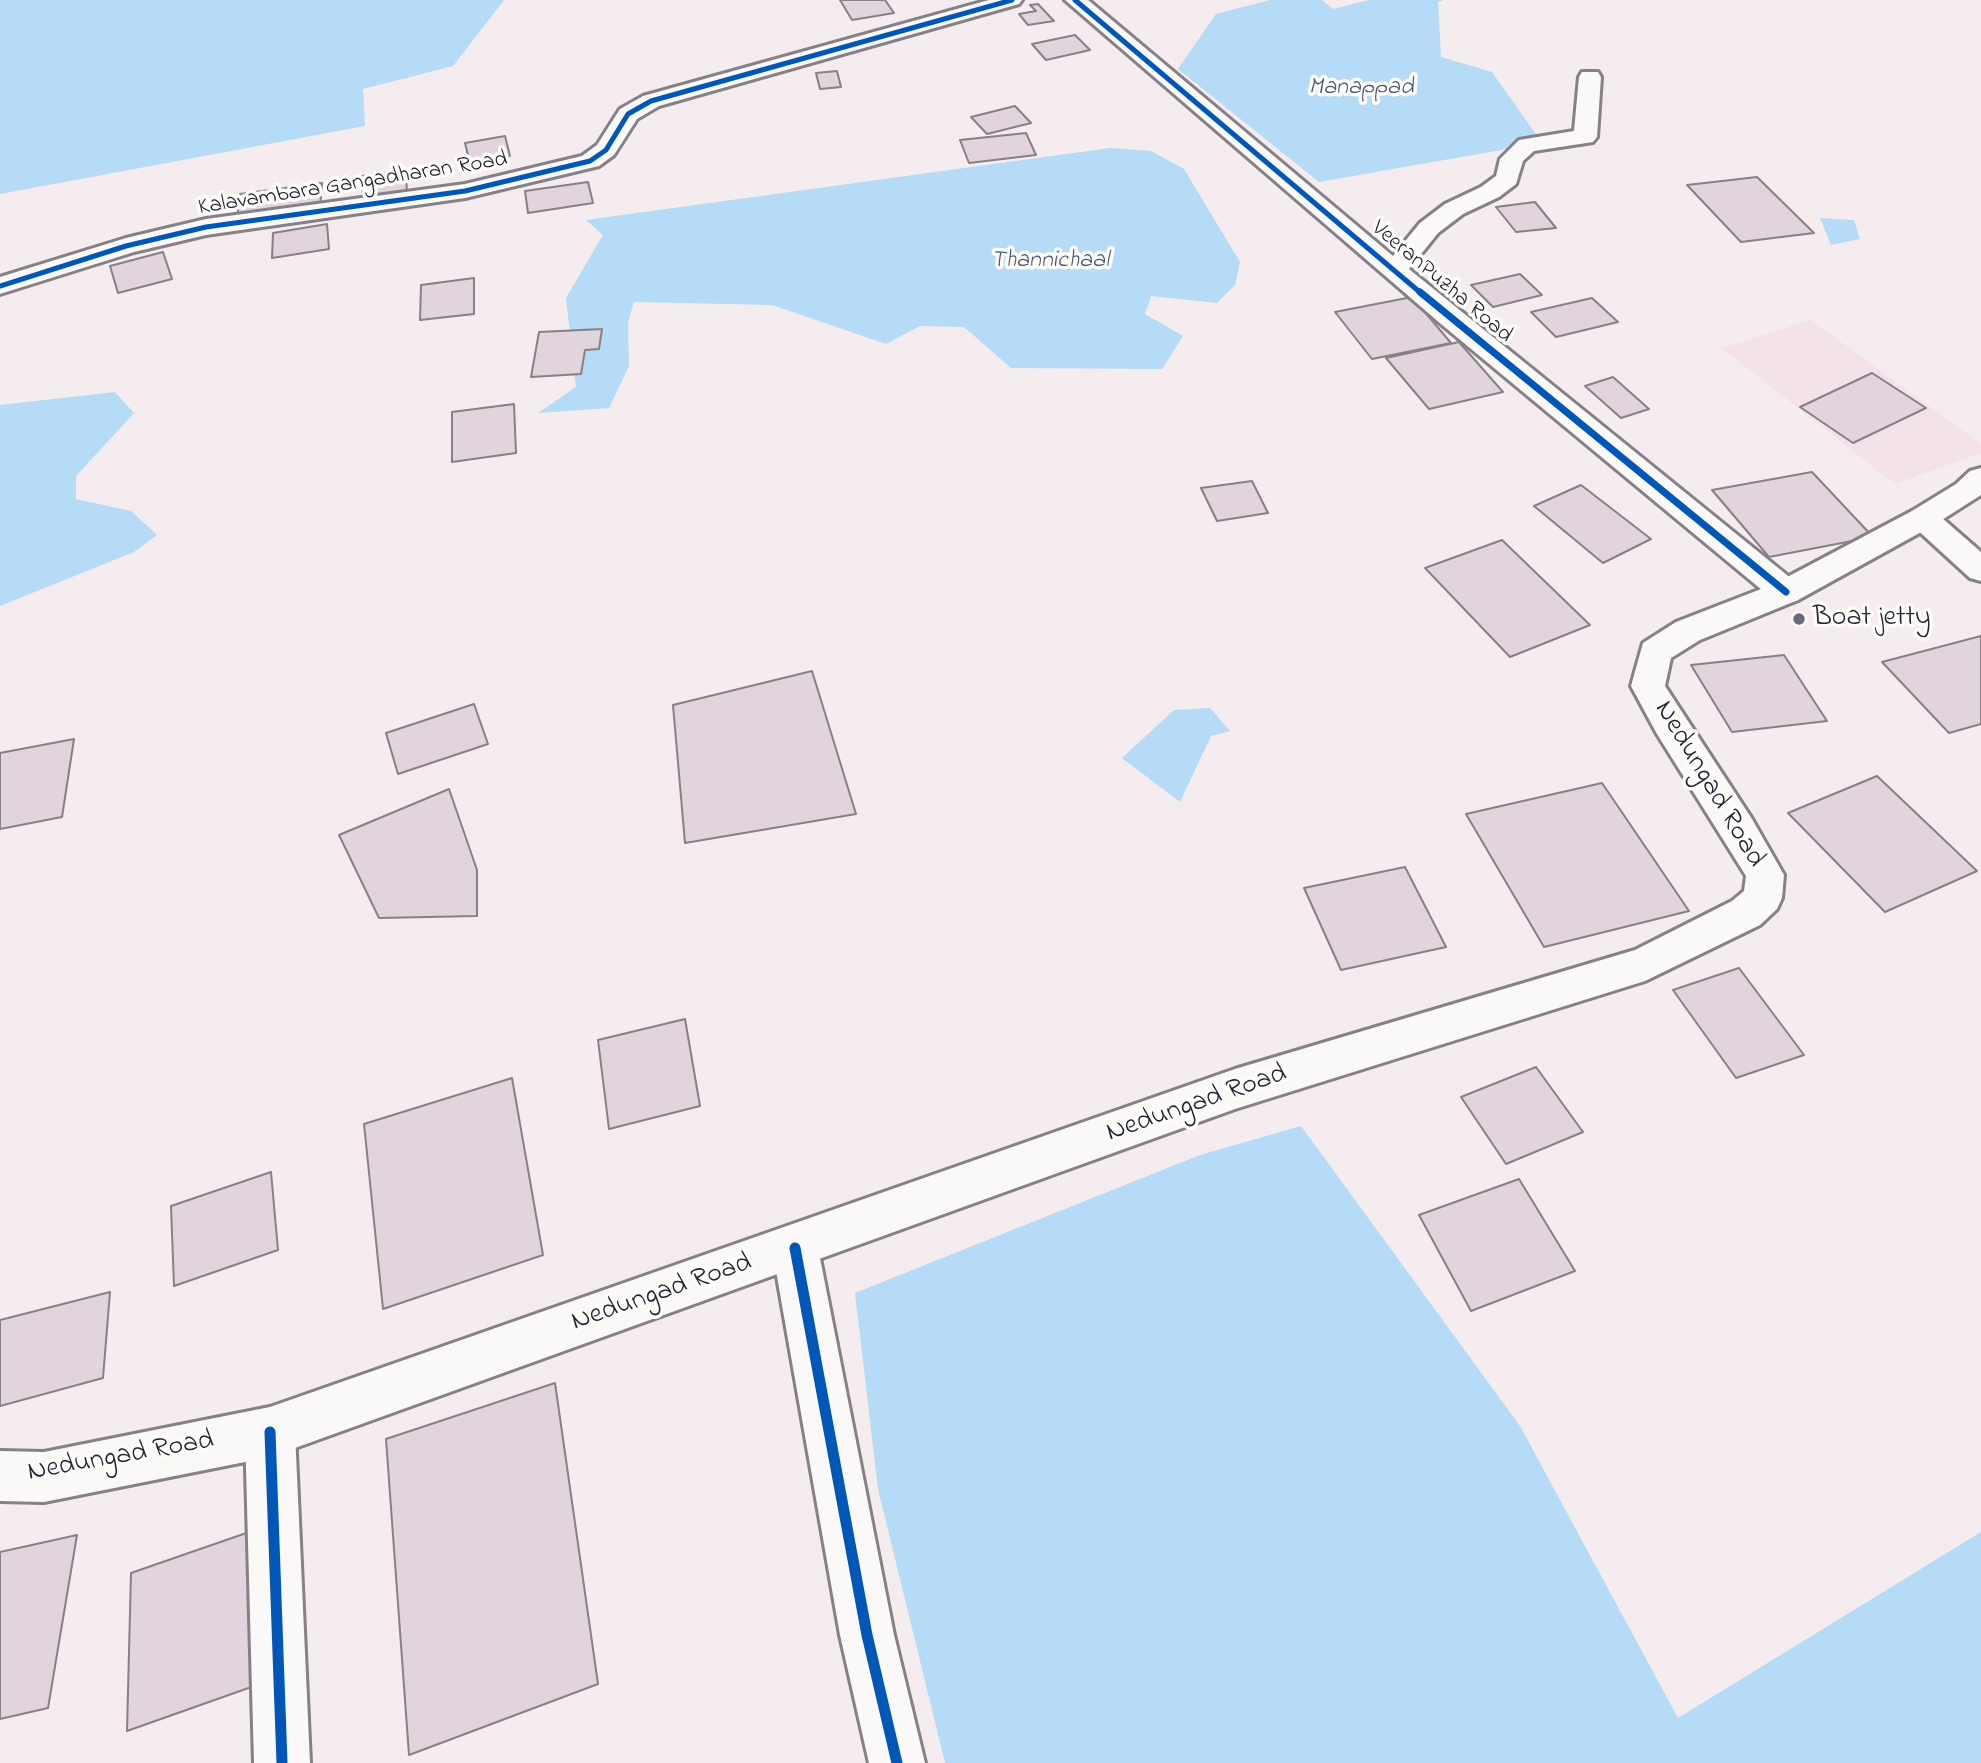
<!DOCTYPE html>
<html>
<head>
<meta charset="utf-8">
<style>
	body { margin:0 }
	canvas { display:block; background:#f4ecee }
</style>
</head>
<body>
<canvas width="1981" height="1763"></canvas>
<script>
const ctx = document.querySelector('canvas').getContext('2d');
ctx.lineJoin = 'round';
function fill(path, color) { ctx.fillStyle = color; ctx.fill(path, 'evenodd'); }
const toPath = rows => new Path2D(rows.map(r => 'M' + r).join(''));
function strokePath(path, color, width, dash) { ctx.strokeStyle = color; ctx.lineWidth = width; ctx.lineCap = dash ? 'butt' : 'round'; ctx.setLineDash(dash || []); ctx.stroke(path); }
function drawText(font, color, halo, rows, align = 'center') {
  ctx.font = font + ' "Indie Flower",sans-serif'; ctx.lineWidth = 7; ctx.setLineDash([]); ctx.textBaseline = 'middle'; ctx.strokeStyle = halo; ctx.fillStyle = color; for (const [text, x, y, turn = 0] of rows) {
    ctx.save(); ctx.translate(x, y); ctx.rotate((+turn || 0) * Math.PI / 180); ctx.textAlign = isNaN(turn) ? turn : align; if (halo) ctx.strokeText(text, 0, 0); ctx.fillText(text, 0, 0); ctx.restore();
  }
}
fill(toPath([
	[1811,320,1981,444,1981,453,1895,484,1722,348]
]), '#f3e2ea');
fill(toPath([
	[0,0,504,0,453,66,363,89,365,126,0,194],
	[1270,0,1322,0,1333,9,1369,0,1443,0,1438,2,1441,57,1492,72,1540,140,1501,150,1319,182,1178,69,1216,14],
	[1110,148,1151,151,1184,169,1240,262,1235,285,1217,303,1151,296,1145,314,1183,336,1162,369,1011,368,964,327,920,326,886,344,772,305,634,302,628,322,629,366,609,408,538,413,576,387,566,298,603,235,586,220],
	[1820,218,1854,220,1860,239,1831,245],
	[115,392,134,413,76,476,76,499,131,511,157,535,134,552,0,606,0,405],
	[1210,708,1230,731,1211,736,1180,802,1122,758,1174,710],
	[1301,1126,1520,1426,1678,1718,1981,1532,1981,1763,945,1763,878,1489,855,1293,1200,1155]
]), '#b5dbf6');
const building = toPath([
	[840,0,885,0,894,13,852,20,840,0],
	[1038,4,1054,21,1028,25,1019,14,1036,11,1030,5,1038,4],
	[1075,35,1090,50,1046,60,1032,44,1075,35],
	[837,71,841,87,820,89,816,73,837,71],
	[1015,106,1031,123,987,134,971,117,1015,106],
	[1026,133,1036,155,969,163,960,140,1026,133],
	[505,136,510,156,470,163,465,143,505,136],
	[406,170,407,195,363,201,362,176,406,170],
	[1757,177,1814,233,1741,242,1687,185,1757,177],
	[588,182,593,203,528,213,525,191,588,182],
	[322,183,320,208,237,219,240,194,322,183],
	[1535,202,1556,228,1516,232,1496,207,1535,202],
	[327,224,329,249,272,258,273,233,327,224],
	[163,252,172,279,118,293,110,266,163,252],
	[1520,274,1542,295,1493,307,1471,285,1520,274],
	[474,278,474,314,420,320,421,285,474,278],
	[1412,297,1451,343,1372,359,1335,312,1412,297],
	[1592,298,1618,322,1556,337,1531,312,1592,298],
	[602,329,599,349,585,350,581,374,531,377,539,332,602,329],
	[1459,342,1503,392,1429,409,1386,358,1459,342],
	[1872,373,1926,408,1853,443,1800,407,1872,373],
	[1613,377,1649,409,1621,418,1585,386,1613,377],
	[514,404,516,453,452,462,452,412,514,404],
	[1812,472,1873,537,1769,557,1712,490,1812,472],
	[1252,481,1268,513,1217,521,1201,488,1252,481],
	[1581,485,1651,539,1603,563,1534,506,1581,485],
	[1502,540,1590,625,1510,657,1425,568,1502,540],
	[1981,636,1981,724,1949,733,1882,662,1981,636],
	[1784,655,1827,721,1732,732,1691,665,1784,655],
	[812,671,856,814,685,843,673,705,812,671],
	[474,704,488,744,398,774,386,733,474,704],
	[74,739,62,817,0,829,0,753,74,739],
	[1877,776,1977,871,1885,912,1788,813,1877,776],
	[1602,783,1689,911,1544,947,1466,814,1602,783],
	[449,789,477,870,477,916,379,918,339,835,449,789],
	[1405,867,1446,947,1341,970,1304,888,1405,867],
	[1739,968,1804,1055,1736,1078,1673,990,1739,968],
	[685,1019,700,1106,609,1129,598,1040,685,1019],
	[1536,1067,1583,1132,1506,1164,1461,1097,1536,1067],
	[512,1078,543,1255,383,1309,364,1124,512,1078],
	[271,1172,278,1250,174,1286,171,1206,271,1172],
	[1519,1179,1575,1271,1471,1311,1419,1215,1519,1179],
	[110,1292,103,1378,0,1406,0,1320,110,1292],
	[555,1383,598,1684,409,1755,386,1439,555,1383],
	[255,1530,257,1685,127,1731,131,1573,255,1530],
	[77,1535,48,1708,0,1719,0,1552,77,1535]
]);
fill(building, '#e2d4dc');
strokePath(building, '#858187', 2);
const street = toPath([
	[989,0,1022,0,1019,4,659,106,637,119,614,155,599,166,465,198,206,235,134,252,0,294,0,277,126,238,206,219,465,184,582,156,597,145,620,109,643,96,989,0],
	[1065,0,1088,0,1393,256,1420,223,1445,204,1481,187,1496,176,1500,159,1519,140,1574,131,1579,77,1582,72,1598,72,1601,77,1597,137,1593,142,1534,151,1523,161,1516,184,1499,197,1463,214,1438,233,1409,269,1798,584,1802,592,1798,600,1786,604,1774,600,1441,324,1065,0],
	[1923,507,1934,511,1981,552,1981,581,1970,578,1912,525,1907,518,1912,511,1923,507],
	[795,1225,811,1232,818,1248,894,1635,925,1763,869,1763,840,1635,772,1248,779,1232,795,1225],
	[270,1407,288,1414,295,1432,310,1763,254,1763,245,1432,252,1414,270,1407]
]);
const secondary = toPath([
	[1981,468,1981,495,1934,525,1798,600,1700,640,1671,658,1665,686,1752,819,1784,875,1782,898,1777,909,1760,925,1645,981,1235,1109,270,1457,44,1502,0,1501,0,1451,44,1452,270,1407,1235,1069,1635,950,1732,901,1744,891,1746,876,1657,734,1631,686,1643,643,1676,622,1774,584,1912,511,1956,484,1970,471,1981,468]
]);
strokePath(street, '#858187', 6);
strokePath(secondary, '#858187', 6);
fill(street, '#faf9f7');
fill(secondary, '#faf9f7');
strokePath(toPath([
	[1075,0,1422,294],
	[0,286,126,246,206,227,465,191,590,161,606,150,628,114,651,101,1012,0]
]), '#0057b8', 5);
strokePath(toPath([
	[1420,292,1786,592]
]), '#0057b8', 7);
strokePath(toPath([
	[795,1248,867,1635,897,1763],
	[270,1432,282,1763]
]), '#0057b8', 11);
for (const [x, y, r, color] of [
	[1799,619,7,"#6c697a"]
]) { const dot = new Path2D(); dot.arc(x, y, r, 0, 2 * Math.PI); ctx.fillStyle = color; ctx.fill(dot); strokePath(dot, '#fdfcf7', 2.5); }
drawText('23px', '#22223b', '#fdfcf7', [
	["Kalavambara Gangadharan Road",353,185,-9],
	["VeeranPuzha Road",1441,283,40]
]);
drawText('italic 24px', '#465774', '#fdfcf7', [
	["Manappad",1361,89],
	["Thannichaal",1050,262]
]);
drawText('28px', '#22223b', '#fdfcf7', [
	["Boat jetty",1813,619]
], 'left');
drawText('28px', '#22223b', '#fdfcf7', [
	["Nedungad Road",1708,785,59],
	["Nedungad Road",1197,1105,-19],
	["Nedungad Road",662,1294,-19],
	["Nedungad Road",121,1458,-10]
]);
</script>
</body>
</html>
